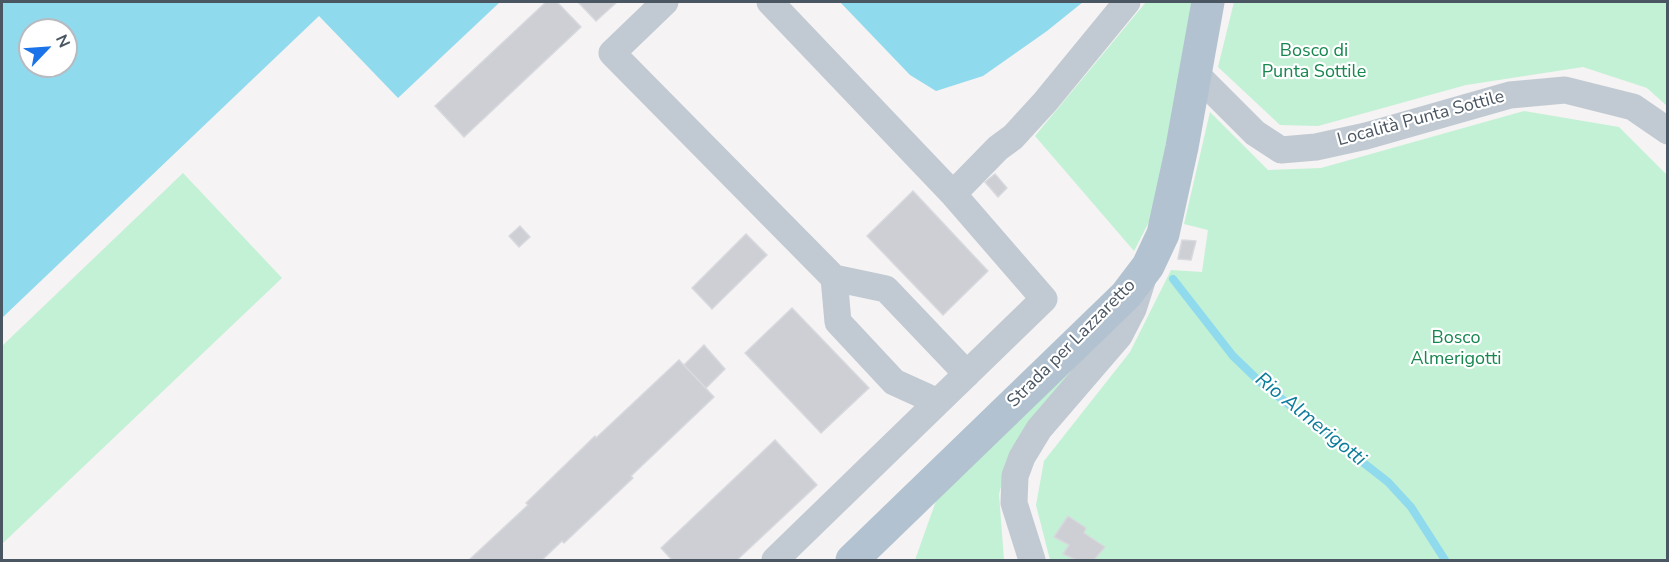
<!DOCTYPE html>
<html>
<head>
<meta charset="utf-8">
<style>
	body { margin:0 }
	#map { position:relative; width:1669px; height:562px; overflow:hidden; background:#f5f3f3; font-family:"Nunito Sans",sans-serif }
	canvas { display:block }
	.frame { position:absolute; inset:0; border:3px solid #4a5661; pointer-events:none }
	.north { position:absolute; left:18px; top:18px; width:60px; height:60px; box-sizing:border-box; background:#fff; border:2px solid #b7bbc0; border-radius:50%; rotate:65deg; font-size:16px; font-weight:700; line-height:24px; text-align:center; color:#4a5661 }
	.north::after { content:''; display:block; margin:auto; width:21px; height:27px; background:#1a73e8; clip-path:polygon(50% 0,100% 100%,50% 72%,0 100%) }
</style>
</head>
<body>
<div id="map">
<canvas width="1669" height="562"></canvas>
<div class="frame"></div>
<div class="north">N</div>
</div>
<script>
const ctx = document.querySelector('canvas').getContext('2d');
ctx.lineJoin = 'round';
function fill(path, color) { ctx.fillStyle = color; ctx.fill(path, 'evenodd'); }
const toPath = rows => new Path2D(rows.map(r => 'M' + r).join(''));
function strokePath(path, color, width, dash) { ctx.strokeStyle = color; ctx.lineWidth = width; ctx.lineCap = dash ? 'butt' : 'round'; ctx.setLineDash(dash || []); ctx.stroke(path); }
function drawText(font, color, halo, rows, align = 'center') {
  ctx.font = font + ' "Nunito Sans",sans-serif'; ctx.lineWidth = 4.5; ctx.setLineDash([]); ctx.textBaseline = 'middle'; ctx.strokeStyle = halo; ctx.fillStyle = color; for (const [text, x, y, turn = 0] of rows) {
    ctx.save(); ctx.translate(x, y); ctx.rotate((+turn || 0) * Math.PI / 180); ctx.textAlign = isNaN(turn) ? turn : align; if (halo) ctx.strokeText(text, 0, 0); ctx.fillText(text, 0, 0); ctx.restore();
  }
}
fill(toPath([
	[1146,2,1195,2,1151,218,1134,251,1035,136],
	[1234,2,1667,2,1667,106,1647,88,1583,67,1466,85,1318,126,1280,125,1218,67],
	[1524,111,1619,127,1667,175,1667,560,1050,560,1036,505,1044,461,1130,352,1171,270,1202,272,1208,230,1184,224,1210,112,1268,170,1321,168],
	[183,173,282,278,2,544,2,346],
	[1101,340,1011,449,999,494,1004,560,915,560,937,498]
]), '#c3f1d5');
fill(toPath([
	[2,2,500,2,398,98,319,16,2,318],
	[30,30,66,30,66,66,30,66],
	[840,2,1083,2,1047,31,983,76,936,91,910,75]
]), '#90daee');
strokePath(toPath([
	[1173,279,1233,356,1260,382,1388,482,1411,507,1445,560]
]), '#90daee', 8);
const building = toPath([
	[546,2,557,2,581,27,464,137,435,106,546,2],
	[578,2,617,2,596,21,578,2],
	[995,174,1007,188,998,197,985,182,995,174],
	[913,191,988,271,943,315,867,236,913,191],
	[520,226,530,237,519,247,509,236,520,226],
	[746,234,767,255,712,309,692,288,746,234],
	[1182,240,1196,241,1191,260,1178,259,1182,240],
	[792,308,869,388,821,433,745,353,792,308],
	[704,345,725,369,706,388,684,365,704,345],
	[679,360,714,397,631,476,633,478,564,543,562,541,542,560,469,560,528,505,526,503,595,436,596,438,679,360],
	[775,440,817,485,737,560,672,560,661,548,775,440],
	[1068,516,1086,528,1084,533,1105,547,1094,560,1076,560,1063,554,1069,545,1054,537,1068,516]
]);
fill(building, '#cdcfd5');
strokePath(building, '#d7d9de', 1.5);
strokePath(toPath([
	[665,2,612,53,834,278,838,322,894,382,938,402],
	[770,2,953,194,998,148,1013,137,1045,102,1127,2],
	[1195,73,1255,133,1281,150,1316,147,1366,136,1510,95,1565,90,1633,107,1668,131],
	[834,278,886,289,967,374],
	[775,560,1044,299,953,194],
	[1032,560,1014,503,1015,476,1022,457,1039,429,1119,336,1133,309,1142,281]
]), '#c1cad2', 27);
strokePath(toPath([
	[852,560,1126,295,1148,266,1163,234,1182,147,1208,2]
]), '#b3c2d1', 33);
drawText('18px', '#17864f', '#fff', [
	["Bosco di",1314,52],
	["Punta Sottile",1314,73],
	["Bosco",1456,339],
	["Almerigotti",1456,360]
]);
drawText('18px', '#4a5661', '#fff', [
	["Località Punta Sottile",1421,119,-15],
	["Strada per Lazzaretto",1072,344,-45]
]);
drawText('italic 20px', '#0c7c9b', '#fff', [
	["Rio Almerigotti",1310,420,39]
]);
</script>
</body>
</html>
